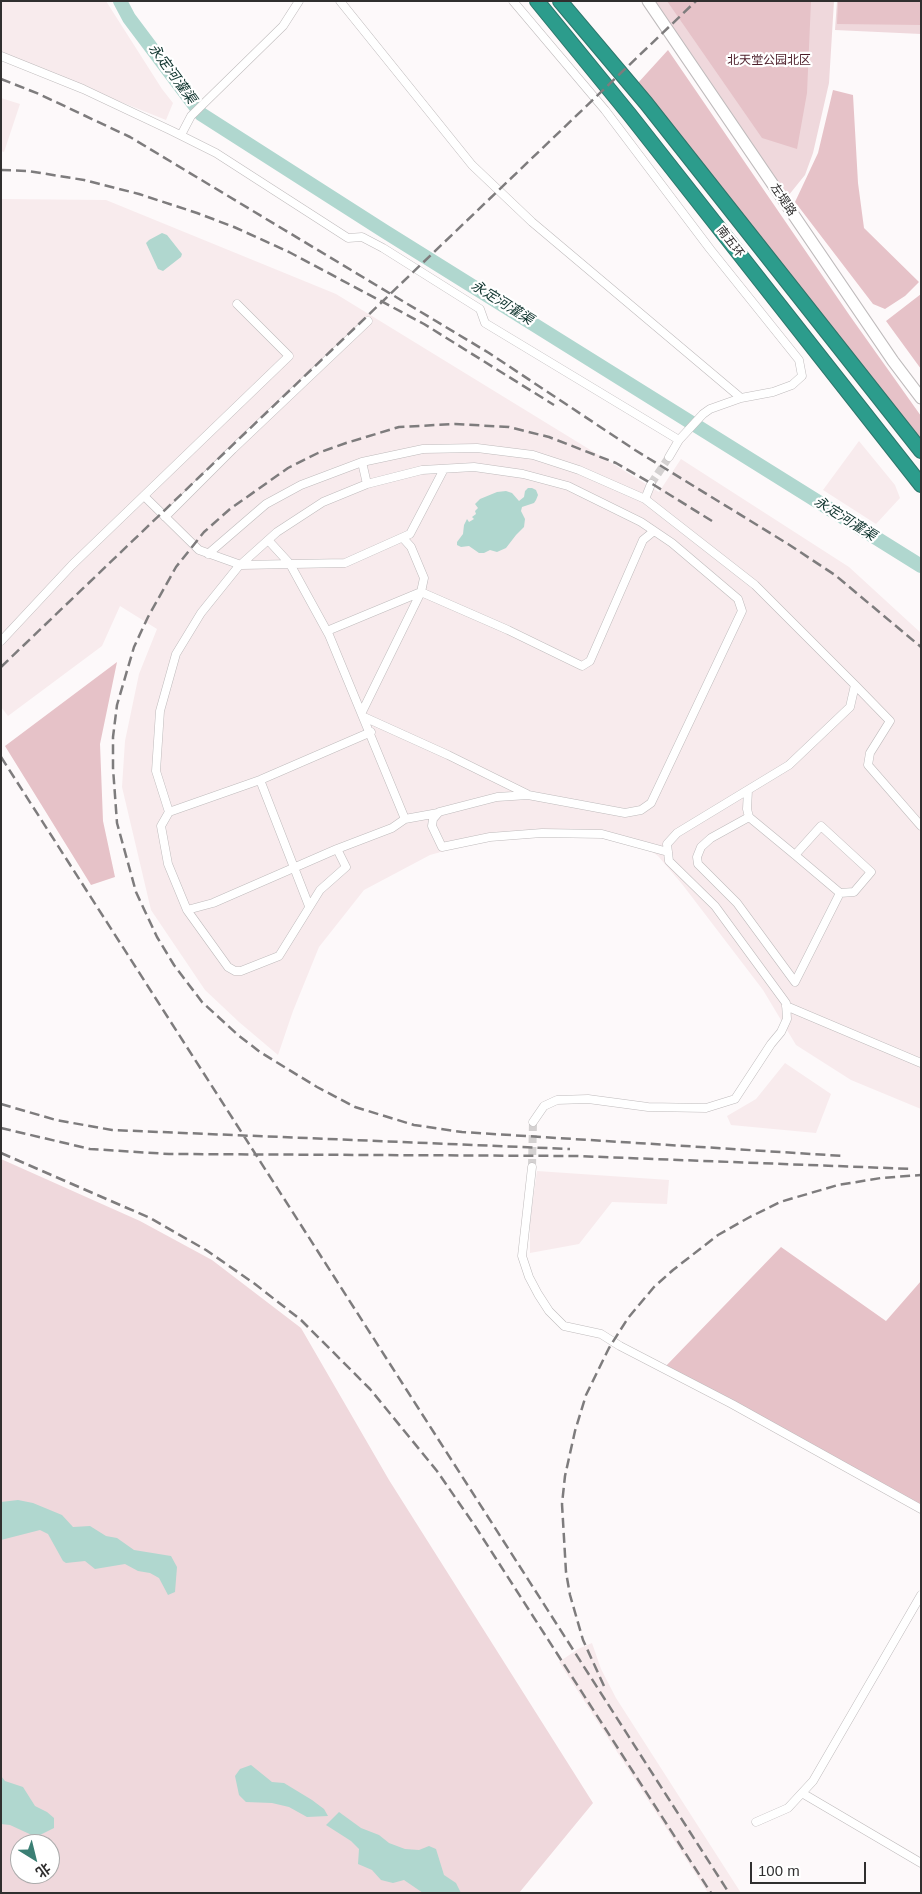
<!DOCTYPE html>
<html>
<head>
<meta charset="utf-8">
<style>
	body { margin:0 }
	#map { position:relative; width:922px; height:1894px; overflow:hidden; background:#fdf9fa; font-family:Arial,"Noto Sans SC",sans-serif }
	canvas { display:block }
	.frame { position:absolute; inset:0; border:2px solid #302f2f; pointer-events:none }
	.north { position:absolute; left:10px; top:1834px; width:50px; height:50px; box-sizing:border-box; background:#fff; border:1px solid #acacac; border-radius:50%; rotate:144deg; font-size:14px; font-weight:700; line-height:20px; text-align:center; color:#302f2f }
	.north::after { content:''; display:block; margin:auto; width:18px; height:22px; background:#3b7f74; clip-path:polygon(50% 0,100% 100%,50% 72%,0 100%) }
	.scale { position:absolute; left:750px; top:1862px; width:116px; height:22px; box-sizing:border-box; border:2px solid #302f2f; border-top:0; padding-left:6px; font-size:15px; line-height:18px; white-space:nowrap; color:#302f2f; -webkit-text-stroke:4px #fff; paint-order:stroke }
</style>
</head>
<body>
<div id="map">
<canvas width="922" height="1894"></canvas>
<div class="frame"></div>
<div class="north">北</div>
<div class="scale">100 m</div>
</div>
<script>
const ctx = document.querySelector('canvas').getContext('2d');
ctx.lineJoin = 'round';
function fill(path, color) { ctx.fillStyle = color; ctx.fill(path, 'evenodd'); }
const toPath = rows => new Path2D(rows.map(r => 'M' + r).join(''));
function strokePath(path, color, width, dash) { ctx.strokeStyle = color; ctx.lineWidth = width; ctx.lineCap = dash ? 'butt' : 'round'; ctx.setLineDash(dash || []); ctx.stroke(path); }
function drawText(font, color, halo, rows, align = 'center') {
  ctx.font = font + ' Arial,"Noto Sans SC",sans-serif'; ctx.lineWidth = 4.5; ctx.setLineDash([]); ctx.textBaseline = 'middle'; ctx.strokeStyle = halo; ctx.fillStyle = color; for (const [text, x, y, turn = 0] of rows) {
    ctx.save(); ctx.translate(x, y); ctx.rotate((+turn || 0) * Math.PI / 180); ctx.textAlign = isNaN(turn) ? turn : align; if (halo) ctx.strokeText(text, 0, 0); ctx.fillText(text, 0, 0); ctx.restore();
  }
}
fill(toPath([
	[1,1,106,1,162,89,173,103,166,120,1,54],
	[1,98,20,104,4,152,1,151],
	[1,199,106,200,336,294,659,492,681,459,849,567,921,633,921,1109,851,1080,796,1045,763,990,682,884,658,856,651,851,593,836,542,836,484,840,430,855,364,890,319,947,293,1011,278,1055,239,1022,205,990,151,910,122,787,125,741,139,674,157,629,120,606,102,646,8,716,1,707],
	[859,441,895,485,900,498,876,524,823,490],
	[785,1063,831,1094,816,1133,731,1125,727,1116,756,1099],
	[537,1171,669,1180,667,1204,612,1202,579,1244,530,1253,530,1220],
	[592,1643,601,1669,616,1698,741,1893,708,1893,559,1662,578,1649]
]), '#f8ebed');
fill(toPath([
	[654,1,834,1,829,83,813,153,805,175,788,196],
	[837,1,921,1,921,34,835,30],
	[1,1159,140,1221,212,1260,301,1328,389,1480,593,1803,519,1893,1,1893],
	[20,1844,50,1844,50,1874,20,1874]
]), '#efd8dc');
fill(toPath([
	[667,1,811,1,807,93,797,149,762,138],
	[838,1,921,1,921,25,837,24],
	[668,50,850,316,921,416,921,439,637,84],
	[833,90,853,95,858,183,864,228,919,282,905,296,885,309,873,304,795,202,818,153],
	[921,294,921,369,886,321],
	[117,662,100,744,103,821,115,877,91,885,5,746],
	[781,1247,886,1321,921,1281,921,1511,664,1368]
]), '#e6c2c8');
fill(toPath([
	[162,233,167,235,182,254,181,257,163,271,158,269,146,243,149,240],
	[528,488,532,488,536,490,538,495,536,500,534,503,522,507,521,511,525,519,524,527,516,535,506,548,497,552,490,550,484,553,479,553,469,546,461,547,457,545,457,542,463,534,464,525,467,519,469,522,474,519,472,517,476,514,475,511,478,508,475,504,480,499,497,492,506,491,512,493,519,501,524,497,525,491],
	[18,1500,33,1503,62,1515,73,1527,90,1526,106,1536,117,1538,134,1550,171,1556,177,1567,175,1592,168,1595,159,1578,150,1573,138,1571,125,1564,95,1569,85,1561,66,1563,63,1561,48,1534,40,1530,1,1540,1,1502],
	[251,1765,272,1782,284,1783,312,1800,324,1809,328,1816,307,1817,289,1807,272,1803,246,1802,239,1795,235,1776,240,1769],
	[1,1776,5,1781,23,1787,35,1806,47,1812,54,1818,54,1828,36,1837,10,1825,1,1824],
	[339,1812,361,1828,379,1835,389,1843,405,1849,419,1850,429,1846,436,1849,444,1875,456,1883,461,1893,423,1893,404,1880,393,1883,381,1880,372,1870,358,1864,359,1849,351,1841,326,1825]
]), '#b0d7cf');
strokePath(toPath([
	[120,1,129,18,201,114,384,231,921,566]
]), '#b0d7cf', 14);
strokePath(toPath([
	[651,484,669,457],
	[532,1167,533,1122]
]), '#d4d1d1', 8, [8, 4]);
const minor = toPath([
	[340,1,472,165,532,222,741,398],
	[513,1,605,110,710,249,799,360,802,376,792,385,773,392,741,398,710,409,703,414,679,440,669,457],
	[1,56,83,89,172,131,216,153,348,238,362,237,383,248,480,309,485,323,679,440],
	[181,135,191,116,283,26,299,1],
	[362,462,367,484],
	[144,496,199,550,241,565,345,563,410,534,444,469],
	[645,499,651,484],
	[165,517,233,449,368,321],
	[268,540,290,564,329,635,405,819,438,813],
	[208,554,266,504,301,485,362,462,423,449,477,448,533,455,579,470,645,499,755,585,855,685,850,707,789,765,677,833,667,844,669,861,715,906,786,1003,787,1019,781,1032,771,1044,735,1099,706,1108,648,1107,588,1099,557,1100,544,1106,533,1122],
	[327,631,421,592,424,578,411,547,403,538],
	[1,641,72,565,289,356,237,304],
	[855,685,890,721,870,753,868,765,921,826],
	[362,712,421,592,508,630,582,666,590,661,643,540,654,531],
	[364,717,448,755,527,794],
	[260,780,309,906],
	[748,790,747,809,749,817,795,855,840,893,854,892,871,872,821,826,795,855],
	[169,812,260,780,371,732],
	[749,817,711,838,701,847,697,857,698,864,737,903,795,982,840,893],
	[405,819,392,828,337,849,213,903,187,910,168,864,161,826,169,812,156,771,160,711,176,654,201,613,238,567,277,532,323,502,367,484,422,470,474,467,523,474,568,486,641,522,672,543,738,599,742,611,651,803,641,810,625,813,528,795,497,797,439,812,433,819,432,826,442,847,490,837,542,833,602,834,668,852],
	[187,910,228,967,235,971,241,971,279,956,320,890,346,867,337,849],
	[786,1006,921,1063],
	[532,1167,522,1256,529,1277,538,1294,549,1311,564,1326,601,1334,620,1346,732,1404,921,1509],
	[802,1793,921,1863],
	[756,1822,788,1808,813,1781,921,1595]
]);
const secondary = toPath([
	[648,1,893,361,921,398]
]);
const motorway = toPath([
	[537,1,630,115,921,485],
	[560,1,646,103,921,451]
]);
strokePath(minor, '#bfbbbc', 9);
strokePath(secondary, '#bfbbbc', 13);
strokePath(motorway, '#2d766b', 16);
strokePath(minor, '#fff', 8);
strokePath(secondary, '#fff', 11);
strokePath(motorway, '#2c9c8c', 14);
strokePath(toPath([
	[1,79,39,94,130,137,489,353,635,450,788,544,835,575,921,647],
	[1,170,28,171,84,180,139,194,197,213,234,227,289,252,424,324,554,405],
	[712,521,654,485,616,463,549,437,509,427,455,424,399,427,346,443,318,453,288,468,230,509,204,532,176,567,148,617,134,647,117,705,113,737,113,768,117,823,136,892,157,937,174,965,202,1002,238,1035,260,1052,317,1087,355,1107,414,1125,462,1132,844,1156],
	[1,667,696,1],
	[1,757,729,1893],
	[1,1104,56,1120,112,1130,570,1149],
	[1,1128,90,1149,169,1154,576,1156,913,1169],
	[1,1153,150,1218,206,1250,255,1284,301,1320,370,1389,437,1471,475,1526,711,1893],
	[604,1686,583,1640,570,1595,566,1572,562,1504,565,1476,575,1431,586,1395,609,1348,628,1318,654,1287,673,1270,718,1235,748,1218,780,1202,838,1185,881,1178,921,1175]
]), '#7e7c7d', 2.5, [10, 5]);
drawText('12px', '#4c1d29', '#fff', [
	["北天堂公园北区",769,61]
]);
drawText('12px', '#302f2f', '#fff', [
	["左堤路",783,200,56],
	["南五环",730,242,52]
]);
drawText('italic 14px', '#0f342e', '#fff', [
	["永定河灌渠",172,74,54],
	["永定河灌渠",502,303,32],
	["永定河灌渠",845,519,32]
]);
</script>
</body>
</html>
